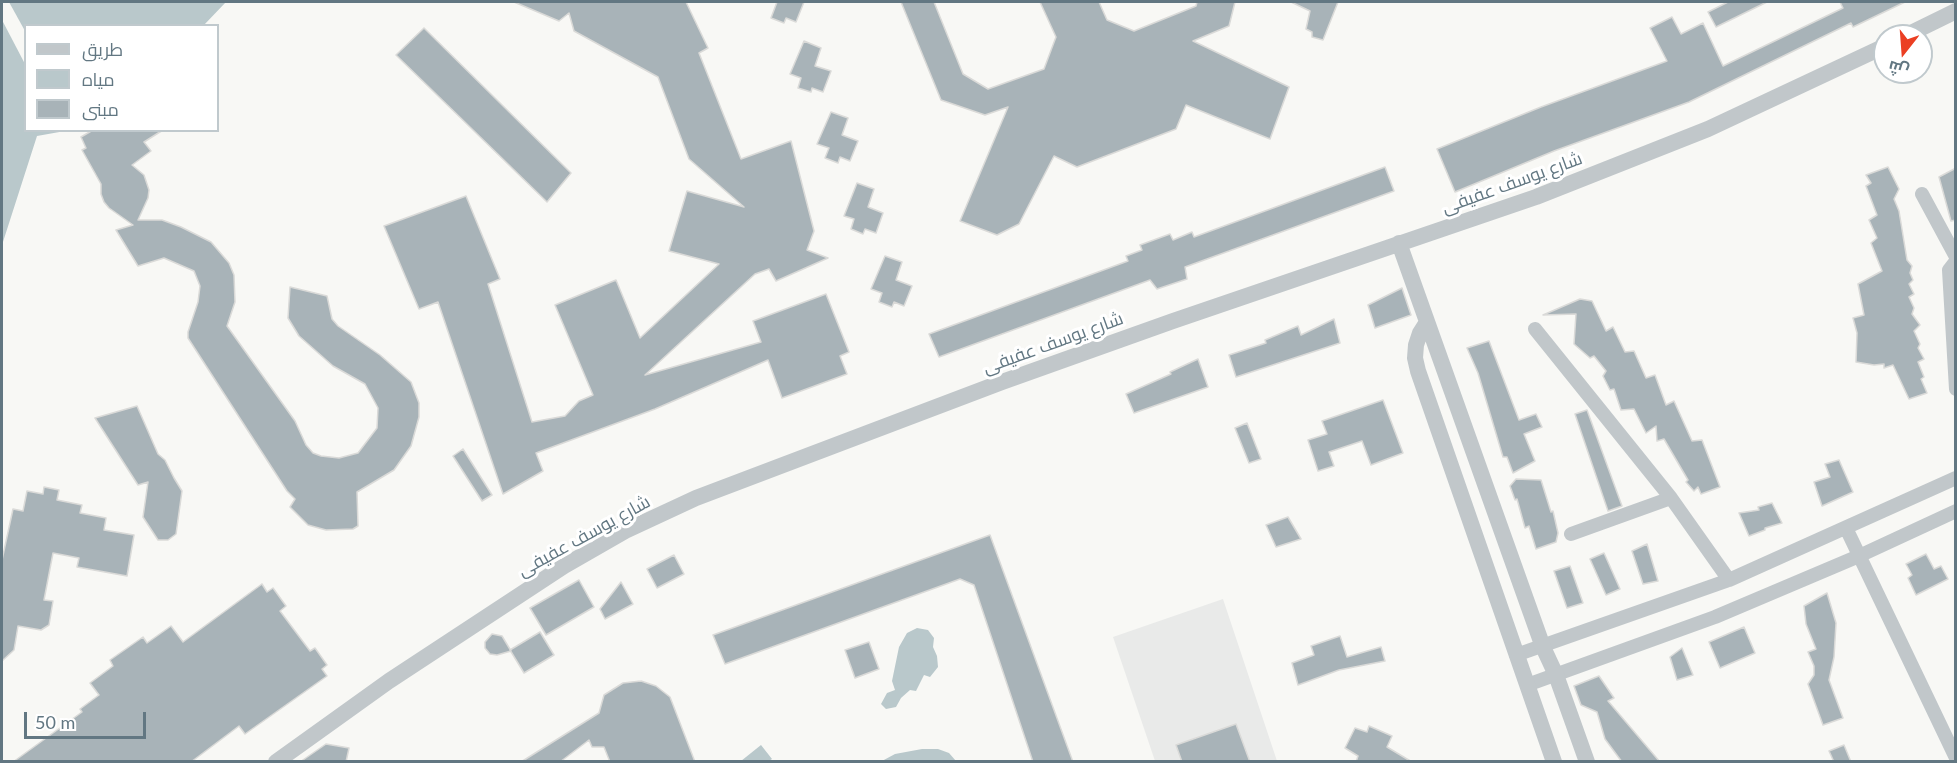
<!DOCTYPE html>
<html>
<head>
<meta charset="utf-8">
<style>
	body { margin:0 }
	#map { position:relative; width:1957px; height:763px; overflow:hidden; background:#f8f8f5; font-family:Lato,Cairo,sans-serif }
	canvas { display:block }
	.frame { position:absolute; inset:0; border:3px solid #627782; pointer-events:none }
	.legend { position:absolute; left:24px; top:24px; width:195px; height:108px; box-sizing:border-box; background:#fff; border:2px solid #c0c9cd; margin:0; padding:8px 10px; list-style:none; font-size:18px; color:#627782 }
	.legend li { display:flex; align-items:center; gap:12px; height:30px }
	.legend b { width:30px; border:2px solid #c0c9cd }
	.north { position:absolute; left:1873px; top:24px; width:60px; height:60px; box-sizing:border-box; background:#fff; border:2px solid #c0c9cd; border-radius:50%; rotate:197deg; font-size:16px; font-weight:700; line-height:24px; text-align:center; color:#627782 }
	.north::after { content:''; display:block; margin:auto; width:21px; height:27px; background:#eb3f23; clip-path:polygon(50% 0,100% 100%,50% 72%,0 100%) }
	.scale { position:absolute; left:24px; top:712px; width:122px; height:27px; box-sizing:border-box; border:3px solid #627782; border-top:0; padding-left:8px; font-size:18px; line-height:21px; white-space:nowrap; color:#627782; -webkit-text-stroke:4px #fff; paint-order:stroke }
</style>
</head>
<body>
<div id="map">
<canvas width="1957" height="763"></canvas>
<div class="frame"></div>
<ul class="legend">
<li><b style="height:8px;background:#c1c7ca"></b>طريق</li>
<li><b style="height:16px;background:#b9c8cb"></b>مياه</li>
<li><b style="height:16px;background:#a8b3b8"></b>مبنى</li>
</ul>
<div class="north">ش</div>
<div class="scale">50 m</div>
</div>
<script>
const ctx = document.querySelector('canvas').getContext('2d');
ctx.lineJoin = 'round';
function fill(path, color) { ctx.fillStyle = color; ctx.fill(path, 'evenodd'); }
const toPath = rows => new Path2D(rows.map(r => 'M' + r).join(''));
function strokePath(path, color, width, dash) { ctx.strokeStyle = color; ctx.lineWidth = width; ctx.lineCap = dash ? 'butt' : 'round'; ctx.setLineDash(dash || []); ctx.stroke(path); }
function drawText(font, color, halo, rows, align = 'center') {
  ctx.font = font + ' Lato,Cairo,sans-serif'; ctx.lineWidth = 6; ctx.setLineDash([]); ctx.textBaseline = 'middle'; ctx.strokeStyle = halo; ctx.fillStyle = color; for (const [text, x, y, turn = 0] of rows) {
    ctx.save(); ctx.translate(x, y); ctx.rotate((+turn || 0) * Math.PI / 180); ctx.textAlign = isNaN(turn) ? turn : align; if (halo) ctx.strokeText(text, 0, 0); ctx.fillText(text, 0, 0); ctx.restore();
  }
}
fill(toPath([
	[1223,599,1277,761,1155,761,1113,637]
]), '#e9eae9');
fill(toPath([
	[2,2,226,2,204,25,26,26,26,130,65,131,37,136,2,245],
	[917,628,928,630,934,638,933,647,937,656,938,667,930,677,924,675,916,691,910,690,901,698,896,707,886,709,881,704,887,693,895,690,892,681,899,647,907,633],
	[761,745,772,759,769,761,741,761],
	[922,749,938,749,949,753,956,761,882,761,895,754]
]), '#b9c8cb');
fill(toPath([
	[2,2,9,2,25,31,25,64,2,20]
]), '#f8f8f5');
const building = toPath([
	[514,2,686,2,708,48,699,53,741,159,791,141,814,231,807,250,828,258,776,281,769,269,755,274,645,375,761,342,753,321,826,294,849,352,840,356,847,374,782,398,768,360,655,409,536,453,543,471,503,494,438,302,419,309,384,226,466,196,500,279,488,284,532,422,565,416,579,401,593,395,555,305,616,280,640,338,719,264,669,251,687,191,744,207,689,159,658,77,574,31,569,13,559,21,514,2],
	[777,2,804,2,796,22,786,18,784,23,771,18,777,2],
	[901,2,934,2,963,74,988,89,1044,69,1056,37,1040,2,1099,2,1107,20,1134,31,1196,6,1197,2,1235,2,1229,26,1193,41,1289,87,1270,139,1186,105,1176,129,1077,167,1054,156,1019,224,997,235,960,221,1008,107,985,115,941,100,901,2],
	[1291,2,1338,2,1323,40,1312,37,1312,32,1306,29,1310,11,1291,2],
	[1728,2,1767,2,1716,27,1708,12,1728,2],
	[1840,2,1905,2,1853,27,1851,23,1689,102,1554,151,1455,192,1437,149,1541,107,1667,61,1650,28,1672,17,1681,34,1703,23,1723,66,1843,8,1840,2],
	[424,28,571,173,547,202,396,55,424,28],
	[804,41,821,48,815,66,831,71,823,92,812,88,811,92,798,88,801,78,790,74,804,41],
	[831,112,848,118,842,135,858,141,850,161,840,157,838,163,825,158,829,148,817,144,831,112],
	[93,130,163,130,144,142,151,151,132,165,144,175,149,190,148,198,138,220,162,220,181,227,211,242,229,263,234,275,235,302,227,326,295,421,306,445,313,453,321,456,339,458,358,453,377,428,378,408,365,384,333,366,299,336,288,318,290,287,327,296,332,319,338,326,380,355,411,382,419,403,419,417,411,446,394,470,357,492,358,526,353,529,326,530,308,525,290,507,295,499,287,491,188,338,188,332,198,302,200,286,194,271,164,258,138,266,116,230,133,225,109,208,104,202,101,194,101,184,82,150,86,148,81,137,93,130],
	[1385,167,1394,191,1185,267,1187,279,1157,289,1150,280,939,357,929,334,1128,261,1126,256,1142,250,1140,245,1170,234,1173,240,1192,232,1194,237,1385,167],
	[1888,167,1899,189,1894,199,1899,211,1907,260,1912,266,1910,273,1913,280,1909,284,1914,294,1909,297,1914,308,1912,314,1920,325,1914,331,1920,344,1918,348,1924,359,1918,362,1924,377,1921,379,1927,393,1909,399,1893,365,1884,368,1884,364,1874,365,1856,362,1857,333,1853,318,1864,315,1858,284,1882,271,1871,243,1877,238,1869,220,1877,215,1866,186,1871,183,1866,175,1888,167],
	[1956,168,1956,220,1951,221,1939,177,1956,168],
	[857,183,874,189,868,207,883,213,876,233,865,229,863,234,851,229,854,219,844,216,857,183],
	[885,256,902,262,896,280,912,286,904,306,894,302,892,307,879,302,882,293,871,289,885,256],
	[1402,288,1411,315,1375,328,1368,305,1402,288],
	[1580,299,1592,301,1606,331,1613,327,1625,352,1634,351,1646,378,1655,375,1666,405,1674,401,1692,441,1702,440,1720,487,1701,494,1698,487,1694,491,1686,482,1688,480,1664,439,1657,441,1656,426,1646,433,1634,409,1621,410,1614,389,1610,390,1603,376,1606,371,1594,356,1590,358,1574,344,1576,314,1543,315,1580,299],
	[1334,319,1340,343,1236,377,1229,355,1266,343,1265,340,1298,326,1301,335,1334,319],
	[1489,341,1519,420,1536,414,1542,427,1524,434,1535,461,1513,473,1507,457,1503,457,1478,373,1467,348,1489,341],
	[1198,359,1208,387,1134,413,1126,394,1171,374,1170,372,1198,359],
	[1383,400,1403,453,1371,465,1362,441,1329,452,1334,466,1318,471,1308,440,1327,434,1322,421,1383,400],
	[137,406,158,454,165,460,174,478,182,491,176,534,168,540,158,540,143,517,148,482,138,485,95,418,137,406],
	[1587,410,1622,506,1608,511,1575,414,1587,410],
	[1247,423,1261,459,1249,463,1235,428,1247,423],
	[463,449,492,495,482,501,453,456,463,449],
	[1839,460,1853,492,1822,506,1814,482,1830,477,1825,464,1839,460],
	[1516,479,1541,480,1551,512,1553,511,1558,533,1556,542,1536,549,1529,526,1525,528,1517,499,1515,500,1510,486,1516,479],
	[44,487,59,490,57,500,82,505,80,513,106,518,104,530,134,535,127,576,77,567,79,558,53,553,44,600,53,601,49,625,41,630,18,626,14,650,2,661,2,560,13,509,23,511,27,491,43,494,44,487],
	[1772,503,1782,523,1765,528,1765,530,1749,536,1739,513,1759,510,1758,507,1772,503],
	[1288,517,1301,539,1276,547,1266,525,1288,517],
	[990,535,1073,762,1033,762,974,585,960,579,725,664,713,635,990,535],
	[1647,544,1658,581,1643,584,1632,551,1647,544],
	[1604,553,1620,589,1606,595,1590,559,1604,553],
	[1926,554,1934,569,1941,566,1948,579,1916,595,1908,578,1912,575,1906,564,1926,554],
	[674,555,684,574,657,588,647,569,674,555],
	[1570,566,1583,603,1567,608,1554,571,1570,566],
	[579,580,594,607,546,635,530,608,579,580],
	[621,582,633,604,605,619,600,609,621,582],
	[262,584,267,592,273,588,286,606,280,611,310,651,315,648,327,665,322,669,327,676,245,734,239,726,191,762,13,762,82,712,80,709,99,695,90,683,113,666,110,660,143,637,147,643,171,626,183,642,262,584],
	[1827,593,1836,623,1834,657,1829,680,1843,718,1823,725,1808,684,1814,675,1814,666,1808,652,1816,649,1806,624,1804,606,1827,593],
	[1744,627,1755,653,1720,668,1709,642,1744,627],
	[540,632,554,655,524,673,510,650,540,632],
	[492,634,502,636,511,651,497,655,490,654,485,648,485,642,492,634],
	[1340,636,1347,657,1381,647,1385,661,1339,670,1298,685,1292,663,1314,655,1311,646,1340,636],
	[869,642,879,669,855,678,845,650,869,642],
	[1682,648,1693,675,1677,680,1670,657,1682,648],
	[1599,676,1614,698,1608,701,1660,762,1622,762,1605,739,1597,712,1581,705,1574,686,1599,676],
	[641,681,656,686,670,697,695,762,610,762,604,747,592,747,589,740,560,762,521,762,599,713,604,695,623,683,641,681],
	[1236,724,1250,762,1182,762,1176,745,1236,724],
	[1369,726,1392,736,1387,747,1412,762,1356,762,1358,756,1345,748,1355,728,1367,732,1369,726],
	[326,744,349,748,346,762,300,762,326,744],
	[1844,745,1851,762,1834,762,1829,751,1844,745]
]);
fill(building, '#a8b3b8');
strokePath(building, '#dadad8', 1.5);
strokePath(toPath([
	[1922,194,1956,257],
	[1956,261,1949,270,1956,389],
	[1535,329,1671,498,1729,580],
	[1846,528,1956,758],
	[1571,534,1671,498],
	[1516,655,1729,580,1956,478],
	[1527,685,1715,617,1859,556,1956,511]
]), '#c1c7ca', 14);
strokePath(toPath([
	[1905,36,1956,11],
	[1399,243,1543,647,1556,675,1587,762],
	[1427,322,1420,333,1416,345,1415,358,1418,371,1554,762],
	[276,762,389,681,564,566,625,531,696,498,1002,382,1173,321,1536,197,1708,129,1885,46]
]), '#c1c7ca', 16);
drawText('18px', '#627782', '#fff', [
	["شارع يوسف عفيفى",1512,183,-20],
	["شارع يوسف عفيفى",1053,343,-20],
	["شارع يوسف عفيفى",584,536,-29]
]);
</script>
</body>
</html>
